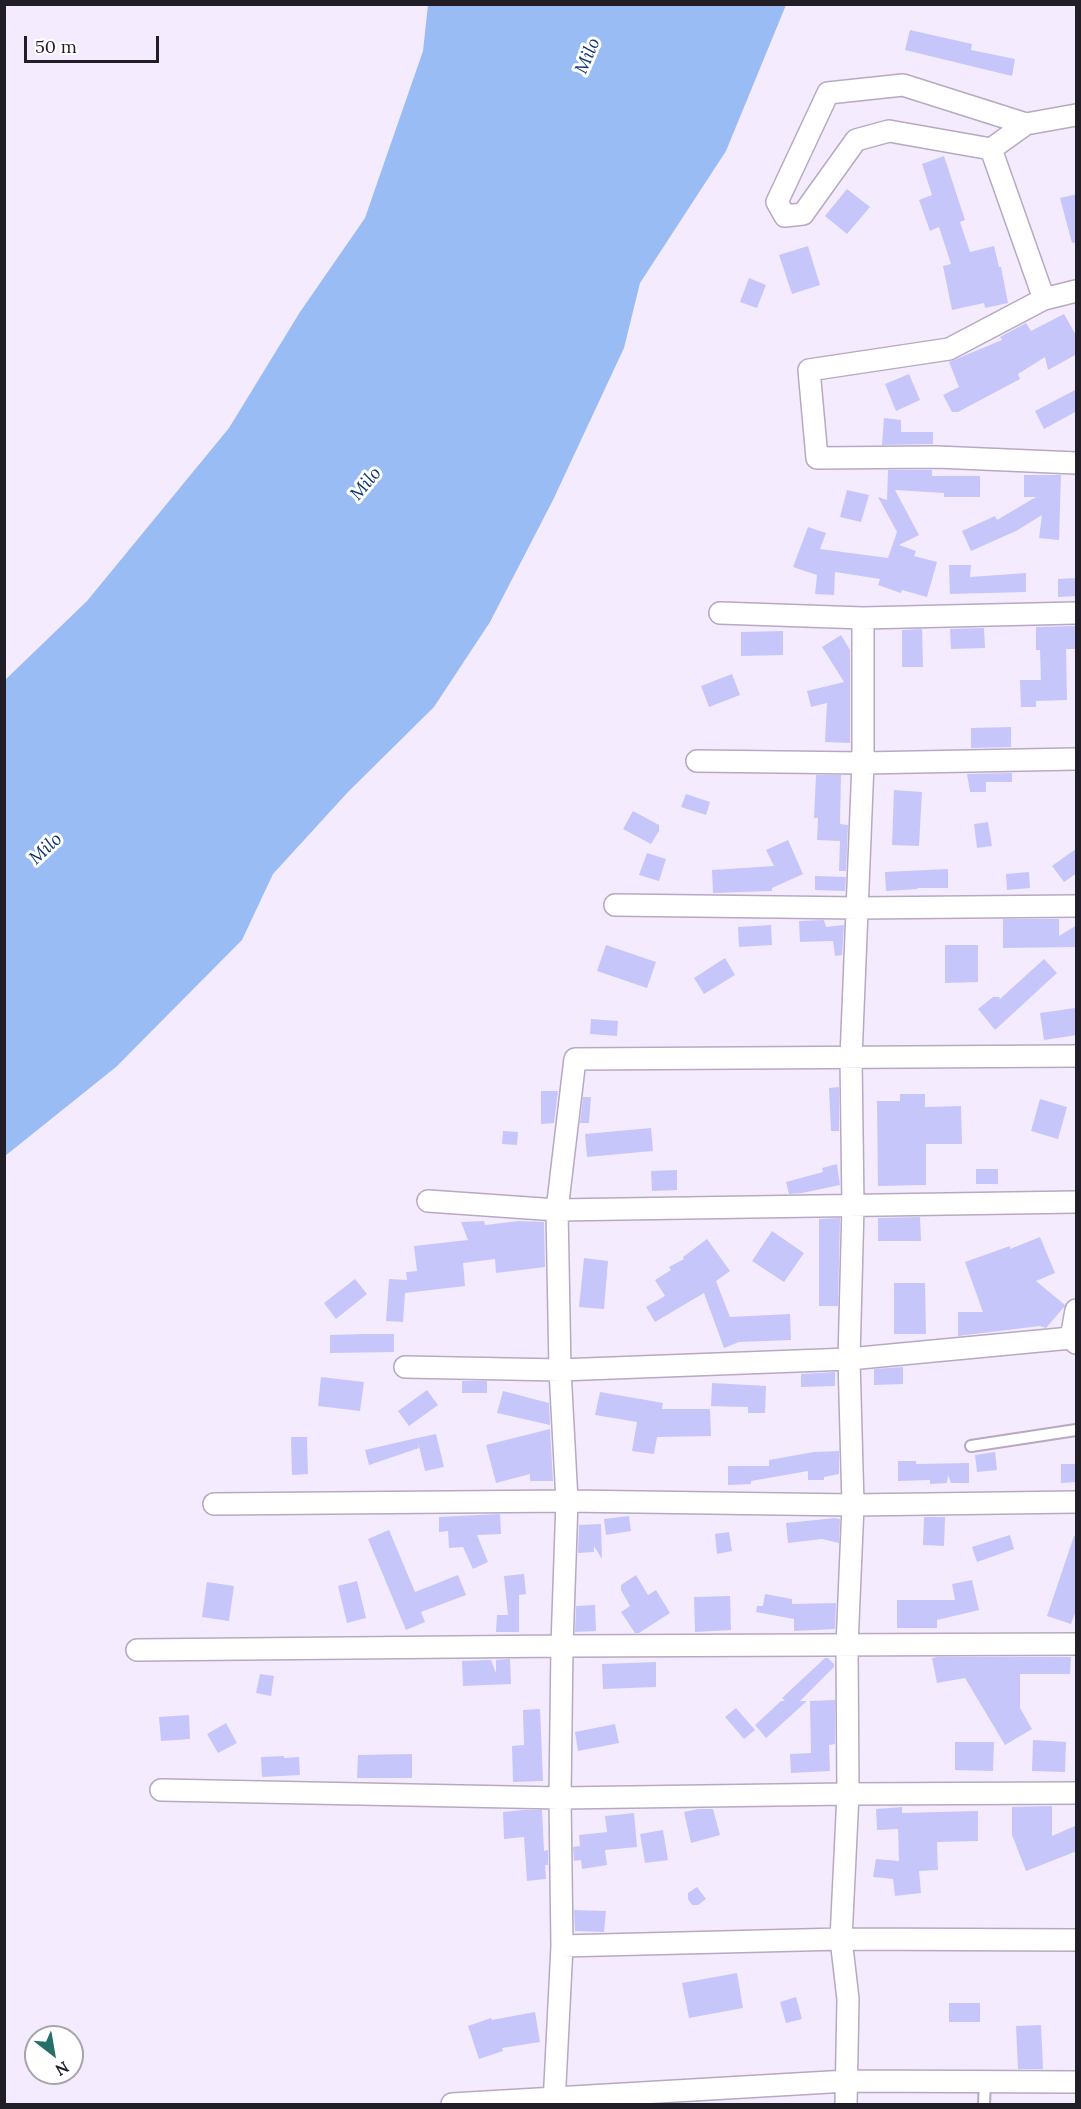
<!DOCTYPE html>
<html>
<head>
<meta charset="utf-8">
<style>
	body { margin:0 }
	#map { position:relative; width:1081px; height:2109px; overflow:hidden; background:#f5ebff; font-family:Lora,serif }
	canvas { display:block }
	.frame { position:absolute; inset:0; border:6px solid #221e27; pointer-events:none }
	.north { position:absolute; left:24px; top:2025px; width:60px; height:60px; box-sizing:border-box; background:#fff; border:2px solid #a7a5a9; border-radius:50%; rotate:149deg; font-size:16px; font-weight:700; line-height:24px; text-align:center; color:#221e27 }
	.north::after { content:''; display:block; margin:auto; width:21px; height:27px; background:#266f68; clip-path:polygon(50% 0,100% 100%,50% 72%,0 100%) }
	.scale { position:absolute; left:24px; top:36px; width:135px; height:27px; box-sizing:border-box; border:3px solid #221e27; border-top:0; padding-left:8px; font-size:18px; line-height:21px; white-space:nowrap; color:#221e27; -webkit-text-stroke:4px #fff; paint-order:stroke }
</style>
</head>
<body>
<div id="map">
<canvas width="1081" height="2109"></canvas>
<div class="frame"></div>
<div class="north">N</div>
<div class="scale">50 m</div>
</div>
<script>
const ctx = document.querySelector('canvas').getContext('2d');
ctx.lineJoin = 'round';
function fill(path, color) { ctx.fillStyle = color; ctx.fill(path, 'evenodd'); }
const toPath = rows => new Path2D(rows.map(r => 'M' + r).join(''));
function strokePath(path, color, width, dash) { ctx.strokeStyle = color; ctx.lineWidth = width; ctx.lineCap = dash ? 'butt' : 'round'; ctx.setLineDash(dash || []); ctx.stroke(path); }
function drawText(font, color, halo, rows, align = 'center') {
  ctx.font = font + ' Lora,serif'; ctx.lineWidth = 6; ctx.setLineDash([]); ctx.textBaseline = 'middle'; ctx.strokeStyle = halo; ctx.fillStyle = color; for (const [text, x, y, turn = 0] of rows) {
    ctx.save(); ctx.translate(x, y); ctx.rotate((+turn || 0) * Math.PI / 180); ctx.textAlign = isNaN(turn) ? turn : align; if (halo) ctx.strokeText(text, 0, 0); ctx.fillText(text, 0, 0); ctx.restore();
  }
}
fill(toPath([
	[428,5,786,5,726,151,640,283,624,348,553,500,490,622,434,707,348,792,273,874,242,940,116,1067,5,1156,5,680,87,601,229,428,300,312,365,218,423,51]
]), '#9abcf5');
fill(toPath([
	[910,30,972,44,971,50,1015,59,1012,76,905,50],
	[944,156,965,220,960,222,970,252,994,246,999,267,1001,267,1008,303,985,308,984,303,952,310,943,266,951,264,939,227,930,231,919,200,932,195,922,164],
	[847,189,870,207,847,234,825,216],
	[1077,194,1077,242,1072,243,1060,198],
	[808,246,820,285,792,294,779,255],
	[749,278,766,285,757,308,740,302],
	[1064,314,1077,337,1077,354,1048,370,1045,357,1018,374,1020,379,958,412,952,412,943,395,959,387,949,362,1002,340,1000,337,1026,323,1031,331],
	[909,374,920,400,896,411,885,384],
	[1077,389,1077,411,1044,429,1035,411],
	[884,418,901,420,901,432,933,432,933,444,882,445],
	[888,470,932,470,932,476,980,476,980,497,944,497,944,493,895,490,919,535,899,545,916,551,914,556,937,562,927,597,902,590,901,593,878,585,880,579,835,572,834,595,815,594,817,575,793,567,808,527,826,533,820,549,888,558,897,532,878,497,887,500],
	[1024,475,1061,475,1059,540,1039,538,1042,515,1016,531,971,551,962,531,995,516,997,520,1036,497,1024,497],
	[847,490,869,495,861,522,840,517],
	[949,565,971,565,970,577,1026,573,1026,592,950,594],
	[1077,578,1077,596,1058,597,1058,579],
	[1077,626,1077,649,1066,649,1067,700,1036,701,1036,707,1021,707,1020,680,1041,680,1040,650,1036,650,1036,627],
	[984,628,985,648,951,649,950,629],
	[922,629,923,667,902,667,902,630],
	[783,631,783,655,741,656,741,632],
	[841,635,850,650,850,743,825,742,827,703,811,707,807,691,844,682,822,647],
	[732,674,740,695,709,707,701,686],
	[1011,727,1011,747,971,748,971,728],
	[1012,773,1012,782,986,782,986,792,970,792,967,774],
	[816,775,841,775,840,824,848,825,846,871,839,871,840,841,817,840,818,818,814,818],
	[894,790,922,792,919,846,892,845],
	[686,794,710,802,706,815,681,807],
	[633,811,659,825,659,831,651,844,623,829],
	[988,822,992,846,977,848,974,824],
	[788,840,803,874,772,888,772,891,713,893,712,870,774,866,766,850],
	[1077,848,1077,873,1064,882,1052,866],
	[647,853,666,859,659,881,639,875],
	[948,869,948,888,917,888,918,889,886,891,885,872],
	[1029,872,1030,888,1007,890,1006,874],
	[815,876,846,877,845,891,815,890],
	[1003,919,1059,919,1059,936,1077,925,1077,947,1003,948],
	[824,920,826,927,844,925,842,955,835,956,833,941,800,942,799,921],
	[771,925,772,945,739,947,738,927],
	[606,945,656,962,647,988,597,971],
	[945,945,978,945,978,982,945,983],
	[725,958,735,975,704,994,694,978],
	[1044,959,1057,973,995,1030,978,1009,993,997,999,997,1000,999],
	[1075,1008,1077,1035,1044,1040,1040,1013],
	[591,1019,618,1021,617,1036,590,1034],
	[839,1087,839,1131,831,1131,829,1088],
	[541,1091,558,1091,554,1123,541,1124],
	[900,1094,925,1094,925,1107,961,1106,962,1144,926,1144,926,1185,878,1186,877,1101,900,1101],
	[583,1097,591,1097,589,1123,580,1123],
	[1040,1099,1067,1107,1058,1139,1031,1131],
	[651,1128,653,1151,587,1157,585,1134],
	[503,1131,518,1132,517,1145,502,1144],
	[837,1164,840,1185,802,1193,789,1194,786,1182,823,1172,822,1168],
	[976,1169,998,1169,998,1184,976,1184],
	[677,1170,677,1190,652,1191,651,1171],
	[920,1217,921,1241,878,1241,878,1218],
	[840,1218,838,1306,819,1306,819,1219],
	[484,1221,485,1225,519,1221,544,1222,545,1267,496,1273,495,1259,463,1263,465,1286,405,1293,403,1322,386,1321,389,1279,407,1280,406,1272,417,1271,414,1246,468,1240,461,1222],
	[772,1231,804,1253,784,1282,752,1261],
	[1040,1237,1055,1273,1036,1281,1065,1305,1064,1307,1046,1328,1040,1326,958,1336,958,1312,983,1312,965,1262,1010,1246,1010,1249],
	[707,1239,730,1271,716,1281,730,1317,790,1314,791,1340,739,1342,724,1348,704,1293,655,1322,646,1307,665,1296,655,1280,671,1270,669,1267,684,1259,683,1257],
	[584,1258,608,1261,604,1309,579,1307],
	[355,1279,367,1294,336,1319,324,1303],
	[894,1283,925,1283,926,1334,894,1334],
	[363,1334,394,1334,394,1352,330,1353,330,1335],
	[903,1367,903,1384,874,1385,874,1369],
	[835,1372,835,1386,801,1387,801,1374],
	[321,1377,364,1382,360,1411,318,1406],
	[462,1381,487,1381,487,1393,462,1393],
	[712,1383,766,1386,765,1413,748,1413,748,1407,711,1406],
	[427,1390,438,1405,409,1426,398,1411],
	[503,1391,549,1403,550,1425,497,1413],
	[600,1392,663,1403,662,1409,710,1409,711,1436,657,1437,654,1454,632,1451,637,1422,595,1415],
	[550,1429,553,1481,530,1481,530,1474,496,1483,486,1445],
	[436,1434,444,1467,425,1471,417,1438],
	[291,1437,307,1437,308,1474,292,1475],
	[417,1438,419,1448,369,1465,365,1450],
	[839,1451,839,1474,824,1477,824,1480,808,1480,808,1471,751,1481,751,1484,728,1485,728,1466,769,1466,769,1460,814,1452],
	[995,1452,997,1470,977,1472,975,1455],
	[898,1461,916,1461,916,1464,969,1463,969,1483,951,1483,948,1475,947,1483,930,1484,930,1480,898,1481],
	[1061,1464,1077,1464,1077,1482,1061,1483],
	[500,1514,501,1534,477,1535,488,1562,473,1569,463,1547,449,1548,448,1531,439,1532,439,1517],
	[629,1516,631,1531,606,1535,604,1519],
	[924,1517,945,1517,944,1546,923,1545],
	[835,1518,840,1519,839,1543,822,1539,788,1543,786,1523],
	[601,1524,602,1559,594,1546,594,1552,578,1553,579,1525],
	[389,1530,415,1592,458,1575,466,1595,421,1612,425,1622,406,1630,368,1539],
	[729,1532,732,1551,717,1554,715,1534],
	[1010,1535,1014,1549,977,1562,972,1547],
	[1074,1536,1077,1536,1077,1608,1071,1624,1047,1616],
	[524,1574,526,1594,519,1595,519,1632,496,1632,497,1615,508,1615,504,1576],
	[636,1575,648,1595,656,1590,670,1613,639,1633,635,1633,621,1612,630,1606,621,1590,621,1585],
	[972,1580,979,1610,937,1620,937,1628,897,1628,897,1600,955,1600,952,1584],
	[357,1581,366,1618,347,1623,338,1586],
	[207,1582,234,1586,229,1621,202,1617],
	[765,1594,792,1599,792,1604,836,1603,835,1629,794,1631,794,1619,756,1612,757,1606,763,1606],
	[730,1596,731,1630,695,1632,694,1597],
	[595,1605,596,1631,575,1632,576,1606],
	[937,1657,1071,1657,1070,1674,1020,1674,1020,1708,1032,1729,1005,1745,965,1678,937,1683,932,1658],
	[825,1658,828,1658,834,1664,834,1667,800,1701,807,1701,766,1738,755,1725,781,1701,785,1701,782,1698],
	[510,1659,511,1684,463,1686,462,1661,491,1660,496,1673,496,1660],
	[656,1662,656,1687,603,1689,602,1664],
	[260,1674,274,1676,271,1696,256,1693],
	[835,1700,835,1744,829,1745,830,1771,791,1773,790,1754,811,1753,810,1701],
	[736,1708,755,1730,744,1739,725,1717],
	[540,1709,543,1781,513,1782,512,1746,524,1745,523,1710],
	[189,1715,190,1739,161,1741,159,1717],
	[226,1723,237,1743,218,1753,207,1734],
	[615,1724,619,1743,578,1751,575,1732],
	[1033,1740,1066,1742,1065,1772,1032,1771],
	[955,1742,994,1742,993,1771,955,1770],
	[412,1754,412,1778,357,1778,358,1755],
	[284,1756,284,1758,299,1757,300,1775,262,1777,261,1757],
	[1052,1806,1052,1836,1077,1825,1077,1851,1026,1871,1012,1835,1012,1807],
	[902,1807,902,1813,978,1811,978,1841,937,1842,938,1870,919,1871,921,1893,895,1896,893,1879,873,1877,876,1859,899,1861,898,1829,877,1830,876,1809],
	[698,1809,713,1809,720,1835,691,1843,684,1812],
	[523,1810,542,1810,544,1851,548,1850,548,1865,545,1865,546,1879,527,1881,524,1837,504,1839,503,1812],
	[634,1813,637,1847,605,1850,607,1865,582,1869,581,1860,574,1861,573,1847,580,1846,579,1835,607,1832,605,1816],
	[663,1830,668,1860,645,1863,640,1834],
	[697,1887,706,1899,698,1905,692,1905,688,1899,688,1893],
	[574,1910,606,1911,604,1932,575,1931],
	[737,1973,743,2008,689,2018,682,1983],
	[796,1997,802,2019,786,2023,780,2002],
	[949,2003,980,2003,980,2022,949,2022],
	[535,2012,540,2042,502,2048,503,2051,479,2059,468,2026,491,2018,492,2020],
	[1041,2025,1043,2069,1018,2069,1016,2026]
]), '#c6c6fa');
const service = toPath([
	[971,1446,1076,1430],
	[984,2104,985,2081]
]);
const minor = toPath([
	[991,149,889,131,856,140,803,214,785,216,777,202,828,93,903,85,1026,124],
	[1076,291,1044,299,949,349,809,370,817,458,937,457,1076,463],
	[1044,299,991,149,1026,124,1076,115],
	[720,613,863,618,1076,613],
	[697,761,863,763,1076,759],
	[615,905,858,908,1076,906],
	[428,1201,557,1210,1076,1202],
	[1071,1338,1076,1310],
	[405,1367,560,1370,849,1359,1071,1338,1076,1343],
	[214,1504,567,1501,853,1505,1076,1502],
	[137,1650,562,1646,1076,1644],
	[161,1790,560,1798,848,1794,1076,1793],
	[562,1946,560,1798,562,1646,567,1501,560,1370,557,1210,575,1059,1076,1056],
	[452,2104,847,2081,1076,2082],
	[554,2104,562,1946,841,1939,1076,1940],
	[846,2104,848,1999,841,1939,848,1794,847,1646,853,1505,849,1359,853,1206,851,1058,863,763,863,618]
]);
strokePath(service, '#b6a9c1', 14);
strokePath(minor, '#b6a9c1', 24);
strokePath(service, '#fff', 10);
strokePath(minor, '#fff', 21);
drawText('italic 18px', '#0b3373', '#fff', [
	["Milo",588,56,-67],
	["Milo",366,484,-50],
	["Milo",46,849,-43]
]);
</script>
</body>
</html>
